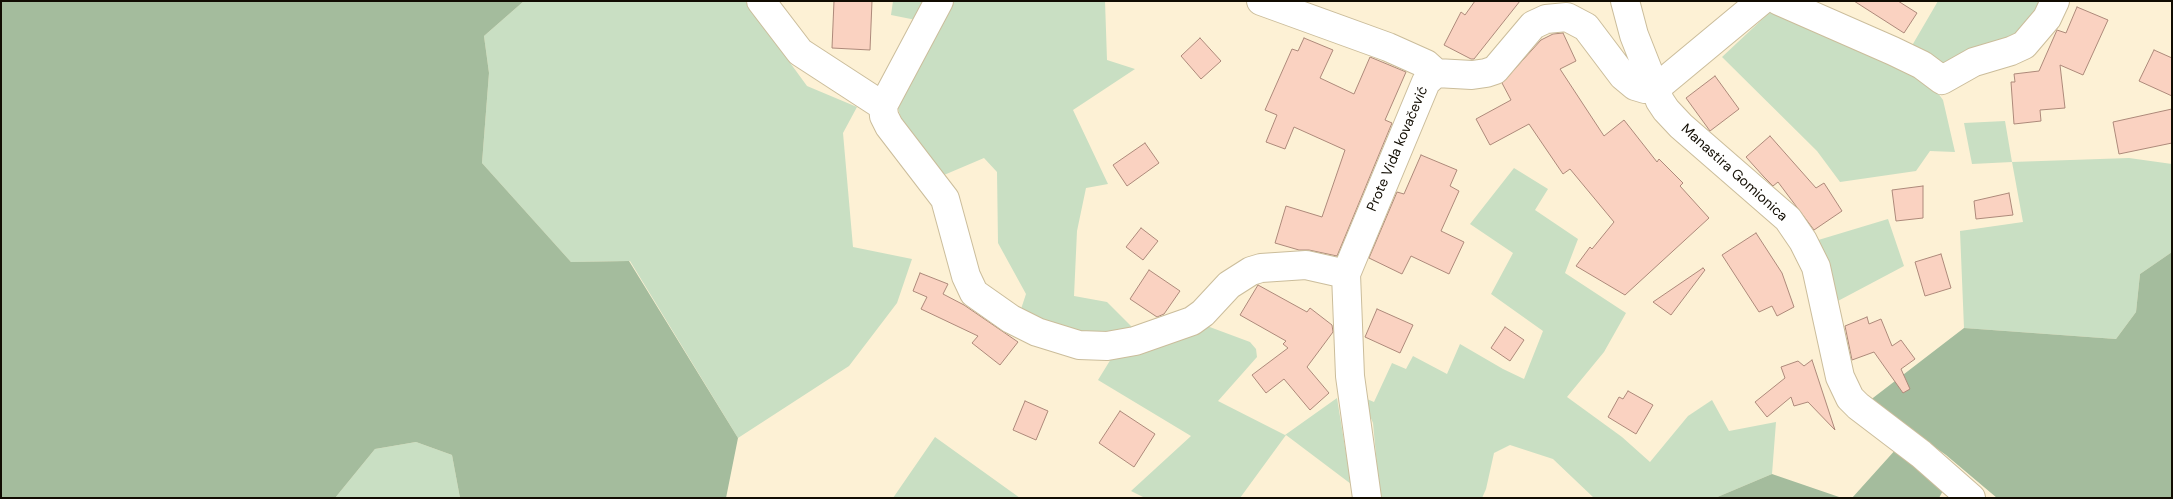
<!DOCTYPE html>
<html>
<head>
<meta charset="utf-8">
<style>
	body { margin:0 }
	#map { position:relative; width:2173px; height:499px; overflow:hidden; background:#fdf1d5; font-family:"DM Sans",sans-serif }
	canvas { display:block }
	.frame { position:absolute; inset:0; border:2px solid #110c02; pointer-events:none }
</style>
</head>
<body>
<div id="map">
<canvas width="2173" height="499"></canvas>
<div class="frame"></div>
</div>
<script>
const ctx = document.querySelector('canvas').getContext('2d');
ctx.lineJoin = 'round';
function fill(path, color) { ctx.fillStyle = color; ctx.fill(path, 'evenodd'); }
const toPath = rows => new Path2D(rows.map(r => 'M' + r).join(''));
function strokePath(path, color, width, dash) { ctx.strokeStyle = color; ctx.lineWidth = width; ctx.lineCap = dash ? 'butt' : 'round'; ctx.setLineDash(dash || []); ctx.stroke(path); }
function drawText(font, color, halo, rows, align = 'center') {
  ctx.font = font + ' "DM Sans",sans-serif'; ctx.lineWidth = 5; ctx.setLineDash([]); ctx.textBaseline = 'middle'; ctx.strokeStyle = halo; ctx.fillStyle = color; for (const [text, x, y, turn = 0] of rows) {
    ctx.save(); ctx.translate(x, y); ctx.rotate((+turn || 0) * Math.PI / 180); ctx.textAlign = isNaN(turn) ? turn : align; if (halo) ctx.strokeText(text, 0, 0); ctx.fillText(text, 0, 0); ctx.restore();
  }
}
fill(toPath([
	[524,1,745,1,807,86,857,107,843,133,853,247,912,259,897,303,849,366,738,438,630,261,571,262,482,163,489,73,484,36],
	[893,1,926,1,916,20,891,15],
	[954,1,1105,1,1107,60,1135,69,1073,110,1108,184,1086,188,1077,231,1074,296,1107,302,1139,334,1072,337,1020,312,1026,294,998,243,997,172,984,158,944,175,922,151,902,122,898,108],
	[1938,1,2048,1,2029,29,1948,71,1910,49],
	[1770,12,1778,13,1927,78,1943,100,1955,152,1930,151,1916,171,1840,182,1817,151,1722,57],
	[2005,121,2012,162,2129,158,2172,164,2172,252,2140,274,2136,312,2116,339,1964,328,1960,231,2023,222,2012,162,1972,164,1964,123],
	[1514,168,1548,189,1535,210,1578,239,1565,273,1626,313,1604,352,1567,397,1622,437,1650,462,1688,416,1712,400,1729,431,1776,422,1772,474,1715,498,1594,498,1553,459,1510,445,1494,453,1486,489,1482,498,1380,498,1373,423,1362,397,1374,402,1392,363,1406,369,1413,356,1447,374,1460,344,1503,369,1524,379,1543,331,1491,294,1513,253,1470,224],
	[1888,219,1904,266,1836,302,1815,241],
	[1207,326,1250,342,1256,349,1257,357,1218,401,1285,435,1337,398,1351,484,1286,435,1240,498,1145,498,1131,491,1191,436,1098,380,1114,354],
	[935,437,1020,498,893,498],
	[416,442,452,455,460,498,335,498,375,449]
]), '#c9dfc3');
fill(toPath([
	[1,1,524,1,484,36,489,73,482,163,571,262,629,261,738,438,726,498,460,498,452,455,416,442,375,449,335,498,1,498],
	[2172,252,2172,498,1997,498,1946,455,1869,401,1964,328,2116,339,2136,312,2140,274],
	[1897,448,1944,489,1939,498,1852,498],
	[1772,474,1842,498,1715,498]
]), '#a4bc9d');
const building = toPath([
	[834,1,872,1,870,50,832,48,834,1],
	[1475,1,1520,1,1474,59,1471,59,1444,45,1461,12,1465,15,1475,1],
	[1854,1,1898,1,1917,13,1904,33,1854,1],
	[2077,7,2108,20,2083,75,2060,65,2065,108,2040,110,2041,121,2014,124,2011,82,2015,82,2014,74,2039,71,2057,30,2066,33,2077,7],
	[1563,33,1576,61,1560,69,1604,136,1624,120,1657,162,1659,159,1683,183,1680,186,1709,218,1625,295,1576,266,1590,247,1592,249,1614,222,1570,169,1563,174,1529,124,1490,145,1476,119,1511,100,1502,83,1541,40,1553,34,1563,33],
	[1200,38,1221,61,1201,79,1181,56,1200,38],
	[1304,38,1333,50,1320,78,1354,94,1370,57,1406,72,1385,120,1392,123,1337,256,1309,250,1299,250,1275,243,1286,206,1322,217,1345,150,1294,127,1285,149,1266,142,1277,115,1265,110,1292,49,1298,51,1304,38],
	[2154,50,2172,58,2172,96,2139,81,2154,50],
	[1715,76,1739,109,1710,131,1686,98,1715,76],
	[2172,109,2172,143,2119,154,2113,122,2172,109],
	[1770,136,1816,188,1824,183,1842,211,1814,230,1778,182,1773,186,1764,177,1746,157,1770,136],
	[1145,143,1159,163,1127,186,1113,165,1145,143],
	[1421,155,1457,170,1450,186,1459,191,1441,231,1464,242,1449,274,1411,256,1402,274,1369,258,1397,192,1404,194,1421,155],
	[1923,186,1923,218,1896,221,1892,190,1923,186],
	[2009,193,2013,215,1976,219,1974,201,2009,193],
	[1141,228,1158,241,1143,260,1126,247,1141,228],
	[1756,233,1782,273,1794,307,1777,316,1772,306,1759,312,1722,255,1756,233],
	[1941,254,1951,288,1925,296,1915,262,1941,254],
	[1703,268,1705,270,1671,315,1653,302,1703,268],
	[1149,270,1180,291,1164,314,1157,317,1130,299,1149,270],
	[920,273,948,284,943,294,964,305,1018,342,1000,365,972,343,978,336,921,309,927,297,913,291,920,273],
	[1258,285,1307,312,1310,308,1332,325,1333,332,1307,367,1329,393,1310,410,1284,379,1266,393,1252,375,1288,348,1283,344,1286,341,1240,315,1258,285],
	[1377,309,1413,325,1400,353,1365,337,1377,309],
	[1867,317,1869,324,1881,319,1892,346,1901,340,1915,359,1901,369,1910,389,1903,393,1874,352,1852,360,1845,326,1867,317],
	[1505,327,1524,340,1510,361,1491,348,1505,327],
	[1812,360,1835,430,1808,402,1794,406,1791,397,1767,417,1755,402,1785,378,1781,367,1798,361,1804,366,1812,360],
	[1628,391,1653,405,1636,434,1608,417,1619,397,1623,399,1628,391],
	[1025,401,1048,411,1036,440,1013,430,1025,401],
	[1120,411,1155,434,1134,467,1099,443,1120,411]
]);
fill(building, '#fad2c1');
strokePath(building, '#ad897a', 1);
const minor = toPath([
	[761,1,800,52,883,106,939,1],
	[1261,1,1388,47,1426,64,1436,73],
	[1625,1,1634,35,1660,101,1666,110,1681,126,1788,219,1803,241,1816,267,1840,377,1850,398,1858,406,1921,454,1971,498],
	[1779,1,1893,51,1922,65,1942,80,1974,62,2011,51,2024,45,2047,18,2055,1],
	[883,106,884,116,889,126,945,199,966,276,974,293,1011,319,1037,332,1079,345,1107,346,1135,341,1192,321,1203,313,1229,285,1251,271,1261,268,1306,265,1346,274],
	[1367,498,1350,376,1346,274,1426,82,1436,73,1472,75,1486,73,1495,70,1533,25,1546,19,1567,17,1586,27,1623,76,1635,86,1645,89,1655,89,1761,1]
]);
strokePath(minor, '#cbbd9b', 30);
strokePath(minor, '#fff', 28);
drawText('14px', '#110c02', '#fff', [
	["Prote Vida kovačević",1398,149,-67],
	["Manastira Gomionica",1734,173,42]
]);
</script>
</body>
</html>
